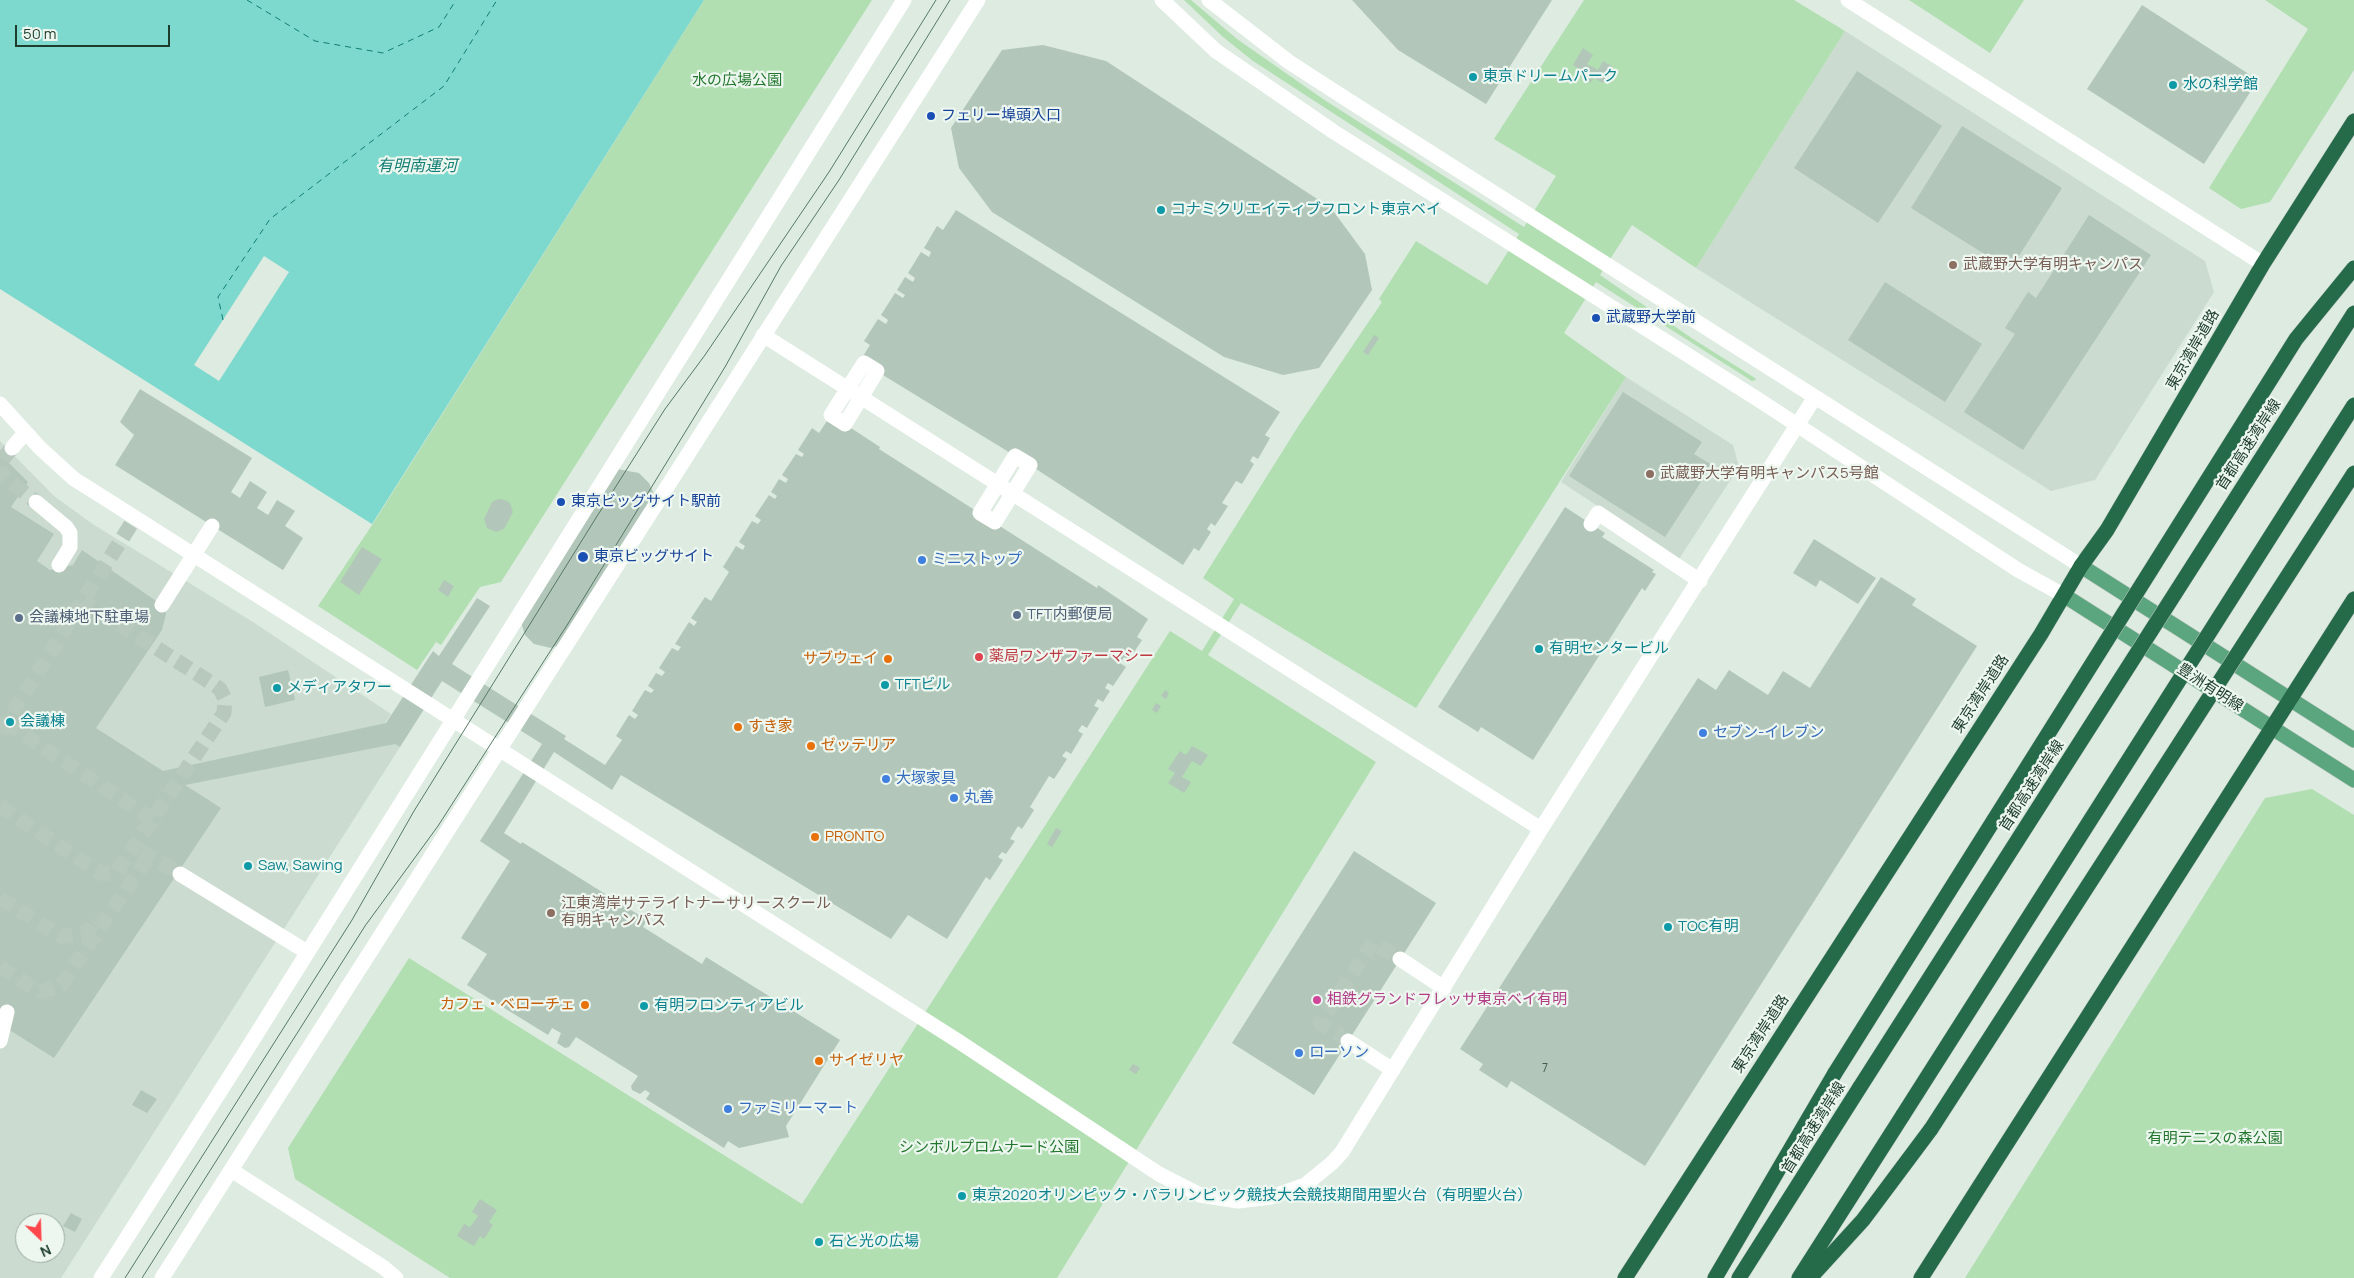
<!DOCTYPE html>
<html>
<head>
<meta charset="utf-8">
<style>
	body { margin:0 }
	#map { position:relative; width:2354px; height:1278px; overflow:hidden; background:#ddebe1; font-family:Manrope,sans-serif }
	canvas { display:block }
	.north { position:absolute; left:15px; top:1213px; width:50px; height:50px; box-sizing:border-box; background:#edf7f0; border:1px solid #9aaca1; border-radius:50%; rotate:156deg; font-size:14px; font-weight:700; line-height:20px; text-align:center; color:#1d3c2b }
	.north::after { content:''; display:block; margin:auto; width:18px; height:22px; background:#ff474b; clip-path:polygon(50% 0,100% 100%,50% 72%,0 100%) }
	.scale { position:absolute; left:15px; top:25px; width:155px; height:22px; box-sizing:border-box; border:2px solid #1d3c2b; border-top:0; padding-left:6px; font-size:15px; line-height:18px; white-space:nowrap; color:#1d3c2b; -webkit-text-stroke:4px #edf7f0; paint-order:stroke }
</style>
</head>
<body>
<div id="map">
<canvas width="2354" height="1278"></canvas>
<div class="north">N</div>
<div class="scale">50 m</div>
</div>
<script>
const ctx = document.querySelector('canvas').getContext('2d');
ctx.lineJoin = 'round';
function fill(path, color) { ctx.fillStyle = color; ctx.fill(path, 'evenodd'); }
const toPath = rows => new Path2D(rows.map(r => 'M' + r).join(''));
function strokePath(path, color, width, dash) { ctx.strokeStyle = color; ctx.lineWidth = width; ctx.lineCap = dash ? 'butt' : 'round'; ctx.setLineDash(dash || []); ctx.stroke(path); }
function drawText(font, color, halo, rows, align = 'center') {
  ctx.font = font + ' Manrope,"Noto Sans JP",sans-serif'; ctx.lineWidth = 4.5; ctx.setLineDash([]); ctx.textBaseline = 'middle'; ctx.strokeStyle = halo; ctx.fillStyle = color; for (const [text, x, y, turn = 0] of rows) {
    ctx.save(); ctx.translate(x, y); ctx.rotate((+turn || 0) * Math.PI / 180); ctx.textAlign = isNaN(turn) ? turn : align; if (halo) ctx.strokeText(text, 0, 0); ctx.fillText(text, 0, 0); ctx.restore();
  }
}
fill(toPath([
	[1845,31,2205,261,2214,292,2095,480,2051,491,1696,268],
	[1626,377,1733,445,1739,467,1679,559,1561,482],
	[0,441,54,496,94,525,253,622,391,714,378,733,400,747,61,1278,0,1278],
	[25,1223,55,1223,55,1253,25,1253]
]), '#cbdbcf');
fill(toPath([
	[704,0,872,0,501,582,480,587,441,645,436,642,417,670,318,606,372,525],
	[1184,0,1191,0,1237,39,1323,99,1524,227,1556,176,1494,139,1584,0,1794,0,1845,31,1696,268,1632,225,1600,275,1693,339,1755,378,1756,380,1752,381,1596,282,1564,333,1626,377,1416,708,1241,603,1208,655,1376,762,1057,1278,450,1278,295,1179,288,1148,409,958,802,1204,1170,631,1202,651,1234,599,1203,578,1299,425,1382,302,1379,299,1416,241,1487,285,1519,234,1253,61,1223,37],
	[1909,0,2024,0,1990,53],
	[2265,0,2354,0,2354,70,2270,202,2241,209,2209,188,2308,29],
	[2312,789,2354,815,2354,1278,1965,1278,2265,798]
]), '#b2dfb2');
fill(toPath([
	[0,0,704,0,372,524,0,289]
]), '#7dd8cd');
fill(toPath([
	[264,256,289,272,219,381,194,365]
]), '#ddebe1');
strokePath(toPath([
	[247,0,315,41,383,53,439,27,456,0],
	[223,320,218,297,270,219,444,86,497,0]
]), '#117e73', 1, [6, 5]);
fill(toPath([
	[1352,0,1552,0,1486,104,1398,50],
	[2142,5,2258,80,2204,164,2087,89],
	[1043,45,1106,61,1331,208,1365,254,1372,290,1319,368,1283,375,1224,357,992,212,959,168,951,128,1002,50],
	[1583,48,1593,55,1587,64,1598,70,1603,61,1613,67,1603,83,1594,78,1590,83,1579,76,1582,71,1573,65],
	[1857,71,1942,126,1878,223,1794,168],
	[1962,126,2062,188,2010,270,1911,208],
	[956,210,1280,412,1265,435,1270,438,1258,459,1253,456,1250,461,1254,464,1242,484,1236,481,1222,503,1228,506,1215,526,1211,523,1207,529,1211,532,1199,551,1194,548,1183,565,1030,465,860,361,870,345,864,341,878,319,886,324,888,320,881,315,895,293,903,298,905,295,897,290,905,277,913,282,915,278,908,273,921,252,929,257,931,252,924,248,937,226,943,230],
	[2089,215,2151,255,2023,450,1964,412,2015,334,2005,328,2028,292,2036,298],
	[1885,282,1982,344,1945,402,1848,340],
	[1374,335,1379,338,1368,355,1363,352],
	[140,389,252,458,231,492,240,498,250,481,267,492,257,508,268,515,277,500,295,511,285,526,303,538,283,570,115,465,134,435,120,422],
	[1623,392,1702,442,1694,454,1712,465,1665,537,1569,476],
	[831,415,880,447,879,449,1097,588,1098,585,1148,619,1137,637,1142,640,1129,660,1124,657,1120,663,1126,667,1113,686,1108,683,1105,688,1110,691,1103,702,1098,699,1094,706,1099,708,1091,721,1087,728,1082,725,1078,731,1083,734,1071,754,1066,751,1062,756,1067,759,1054,779,1049,776,1030,807,1034,810,1022,829,1018,826,1010,839,1015,841,1006,854,1002,852,998,857,1003,860,990,880,986,877,947,939,908,915,891,939,621,775,612,790,554,752,504,833,521,844,522,842,647,920,643,927,702,964,706,957,840,1040,786,1126,789,1137,739,1148,728,1141,724,1148,646,1099,650,1093,645,1090,640,1094,632,1090,631,1086,638,1076,576,1037,569,1047,565,1048,557,1043,561,1033,552,1028,548,1035,467,985,487,954,461,938,510,861,480,841,542,744,442,681,400,747,395,744,185,785,221,808,54,1058,0,1024,0,454,28,482,11,507,54,534,37,561,50,570,73,565,82,550,162,605,166,614,162,630,96,728,163,771,386,723,433,651,439,656,477,598,490,606,452,664,566,736,564,739,605,765,622,740,616,736,629,715,635,719,638,715,632,711,645,690,651,693,654,690,648,686,656,673,662,676,665,672,659,668,672,648,678,651,681,647,675,644,689,622,694,626,697,622,691,618,705,597,711,601,729,572,723,567,736,546,743,550,745,546,739,542,752,521,758,524,761,520,755,516,769,495,775,499,777,496,771,492,779,479,786,483,788,479,782,475,796,454,802,457,804,454,798,450,812,428,819,433],
	[612,468,639,473,649,483,654,494,565,643,551,648,534,644,525,635,519,616],
	[498,499,505,500,510,503,513,512,504,529,496,532,487,528,484,519,492,502],
	[1565,507,1605,533,1602,537,1654,570,1652,572,1656,574,1645,591,1642,588,1533,760,1481,727,1478,732,1438,707],
	[1814,539,1876,578,1858,604,1820,580,1816,587,1793,573],
	[362,547,382,559,359,595,340,582],
	[1881,577,1916,599,1912,605,1977,646,1645,1166,1511,1081,1507,1088,1479,1070,1483,1064,1460,1049,1698,678,1716,690,1729,670,1768,695,1783,671,1810,688],
	[444,580,454,586,448,597,438,590],
	[288,670,295,700,265,707,259,677],
	[1165,690,1169,693,1166,699,1161,696],
	[1156,703,1161,706,1157,713,1152,710],
	[1192,746,1208,755,1201,766,1192,761,1182,777,1191,782,1184,793,1168,783,1175,773,1168,769,1180,751,1186,755],
	[1056,828,1062,831,1052,847,1047,844],
	[1354,851,1436,903,1314,1095,1232,1043],
	[1133,1064,1140,1068,1136,1074,1129,1070],
	[141,1090,157,1099,147,1113,132,1105],
	[480,1199,497,1210,489,1222,493,1225,484,1239,480,1236,474,1246,457,1236,464,1224,470,1227,478,1216,472,1212],
	[71,1213,82,1219,75,1232,63,1226]
]), '#b2c6b9');
strokePath(toPath([
	[12,448,0,462,0,473,36,502],
	[6,723,153,820],
	[0,732,135,518],
	[0,806,97,871,104,874,117,872,224,713,225,699,220,689,213,684,83,601],
	[141,851,180,874],
	[0,898,62,937,88,931,97,917],
	[0,967,40,992,61,985,149,856],
	[1348,1041,1320,1023,1373,942,1400,959]
]), '#b7c8bd', 15, [15, 8]);
const major = toPath([
	[2081,566,2354,740],
	[2065,596,2354,780]
]);
const highway = toPath([
	[1625,1278,2041,634,2081,566,2107,530,2263,264,2354,121],
	[1715,1278,1835,1073],
	[1739,1278,1860,1087],
	[1799,1278,1903,1115],
	[1810,1278,1863,1220,1931,1129],
	[1921,1278,2354,599]
]);
strokePath(major, '#c0c8c4', 16);
strokePath(highway, '#c0c8c4', 16);
strokePath(toPath([
	[1162,0,1216,51,1334,132,1759,400,2018,570,2065,596],
	[1209,0,1289,62,1351,102,2081,566],
	[1848,0,2263,264],
	[763,335,1541,829],
	[864,363,877,371,845,424,831,415,864,363],
	[0,404,40,448,74,479,98,494,958,1041,1159,1174,1200,1195,1238,1201,1271,1197,1305,1185,1332,1163,1342,1152,1541,829,1815,397],
	[12,448,25,433],
	[1015,456,1030,465,995,522,980,513,1015,456],
	[36,502,66,527,70,533,70,547,59,565],
	[1591,524,1598,513,1700,581],
	[180,874,307,952],
	[1400,959,1444,988],
	[0,1041,7,1012],
	[1348,1041,1393,1070],
	[231,1170,383,1267,396,1278],
	[101,1278,244,1054,904,0],
	[162,1278,978,0]
]), '#fff', 15);
strokePath(major, '#5ca67f', 15);
strokePath(highway, '#256b4a', 15);
strokePath(toPath([
	[125,1278,352,920,414,811,594,521,665,409,705,355,829,172,936,0],
	[142,1278,365,926,438,826,569,622,725,367,781,266,839,180,950,0]
]), '#567866', 1);
const highwayBridge = toPath([
	[1835,1073,2296,339,2354,268],
	[1860,1087,2354,313],
	[1903,1115,2354,405],
	[1931,1129,2354,473]
]);
strokePath(highwayBridge, '#c0c8c4', 16, []);
strokePath(toPath([
	[162,605,212,526]
]), '#fff', 15);
strokePath(highwayBridge, '#256b4a', 15);
for (const [x, y, r, color] of [
	[1473,77,5,"#0f9aa8"],
	[2173,85,5,"#0f9aa8"],
	[931,116,5,"#1a4fb4"],
	[1161,210,5,"#0f9aa8"],
	[1953,265,5,"#8d6e63"],
	[1596,318,5,"#1a4fb4"],
	[1650,474,5,"#8d6e63"],
	[561,502,5,"#1a4fb4"],
	[583,557,6,"#1a4fb4"],
	[922,560,5,"#3f7fe0"],
	[1017,615,5,"#5c6f8a"],
	[19,618,5,"#5c6f8a"],
	[1539,649,5,"#0f9aa8"],
	[979,657,5,"#e0444e"],
	[888,659,5,"#e8710a"],
	[885,685,5,"#0f9aa8"],
	[277,688,5,"#0f9aa8"],
	[10,722,5,"#0f9aa8"],
	[738,727,5,"#e8710a"],
	[1703,733,5,"#3f7fe0"],
	[811,746,5,"#e8710a"],
	[886,779,5,"#3f7fe0"],
	[954,798,5,"#3f7fe0"],
	[815,837,5,"#e8710a"],
	[248,866,5,"#0f9aa8"],
	[551,913,5,"#8d6e63"],
	[1668,927,5,"#0f9aa8"],
	[1317,1000,5,"#d1479c"],
	[585,1005,5,"#e8710a"],
	[644,1006,5,"#0f9aa8"],
	[1299,1053,5,"#3f7fe0"],
	[819,1061,5,"#e8710a"],
	[728,1109,5,"#3f7fe0"],
	[962,1196,5,"#0f9aa8"],
	[819,1242,5,"#0f9aa8"]
]) { const dot = new Path2D(); dot.arc(x, y, r, 0, 2 * Math.PI); ctx.fillStyle = color; ctx.fill(dot); strokePath(dot, '#edf7f0', 2); }
drawText('12px', '#425e4e', null, [
	["7",1545,1069]
]);
drawText('15px', '#0d838f', '#edf7f0', [
	["東京ドリームパーク",1483,77],
	["水の科学館",2183,85],
	["コナミクリエイティブフロント東京ベイ",1171,210],
	["有明センタービル",1549,649],
	["TFTビル",895,685],
	["メディアタワー",287,688],
	["会議棟",20,722],
	["Saw, Sawing",258,866],
	["TOC有明",1678,927],
	["有明フロンティアビル",654,1006],
	["東京2020オリンピック・パラリンピック競技大会競技期間用聖火台（有明聖火台）",972,1196],
	["石と光の広場",829,1242]
], 'left');
drawText('15px', '#22772d', '#edf7f0', [
	["水の広場公園",737,81],
	["有明テニスの森公園",2215,1139],
	["シンボルプロムナード公園",989,1148]
]);
drawText('15px', '#164399', '#edf7f0', [
	["フェリー埠頭入口",941,116],
	["武蔵野大学前",1606,318],
	["東京ビッグサイト駅前",571,502],
	["東京ビッグサイト",594,557]
], 'left');
drawText('15px', '#785e54', '#edf7f0', [
	["武蔵野大学有明キャンパス",1963,265],
	["武蔵野大学有明キャンパス5号館",1660,474],
	["江東湾岸サテライトナーサリースクール",561,904],
	["有明キャンパス",561,921]
], 'left');
drawText('15px', '#1d3c2b', '#edf7f0', [
	["東京湾岸道路",2193,350,-60],
	["首都高速湾岸線",2249,445,-57],
	["豊洲有明線",2210,688,33],
	["東京湾岸道路",1981,694,-57],
	["首都高速湾岸線",2032,786,-57],
	["東京湾岸道路",1761,1034,-57],
	["首都高速湾岸線",1814,1128,-58]
]);
drawText('15px', '#366cbe', '#edf7f0', [
	["ミニストップ",932,560],
	["セブン-イレブン",1713,733],
	["大塚家具",896,779],
	["丸善",964,798],
	["ローソン",1309,1053],
	["ファミリーマート",738,1109]
], 'left');
drawText('15px', '#4e5e75', '#edf7f0', [
	["TFT内郵便局",1027,615],
	["会議棟地下駐車場",29,618]
], 'left');
drawText('15px', '#be3a42', '#edf7f0', [
	["薬局ワンザファーマシー",989,657]
], 'left');
drawText('15px', '#c56008', '#edf7f0', [
	["サブウェイ",878,659,"right"],
	["すき家",748,727],
	["ゼッテリア",821,746],
	["PRONTO",825,837],
	["カフェ・ベローチェ",575,1005,"right"],
	["サイゼリヤ",829,1061]
], 'left');
drawText('15px', '#b23c85', '#edf7f0', [
	["相鉄グランドフレッサ東京ベイ有明",1327,1000]
], 'left');
drawText('italic 16px', '#117e73', '#edf7f0', [
	["有明南運河",417,167]
]);
</script>
</body>
</html>
